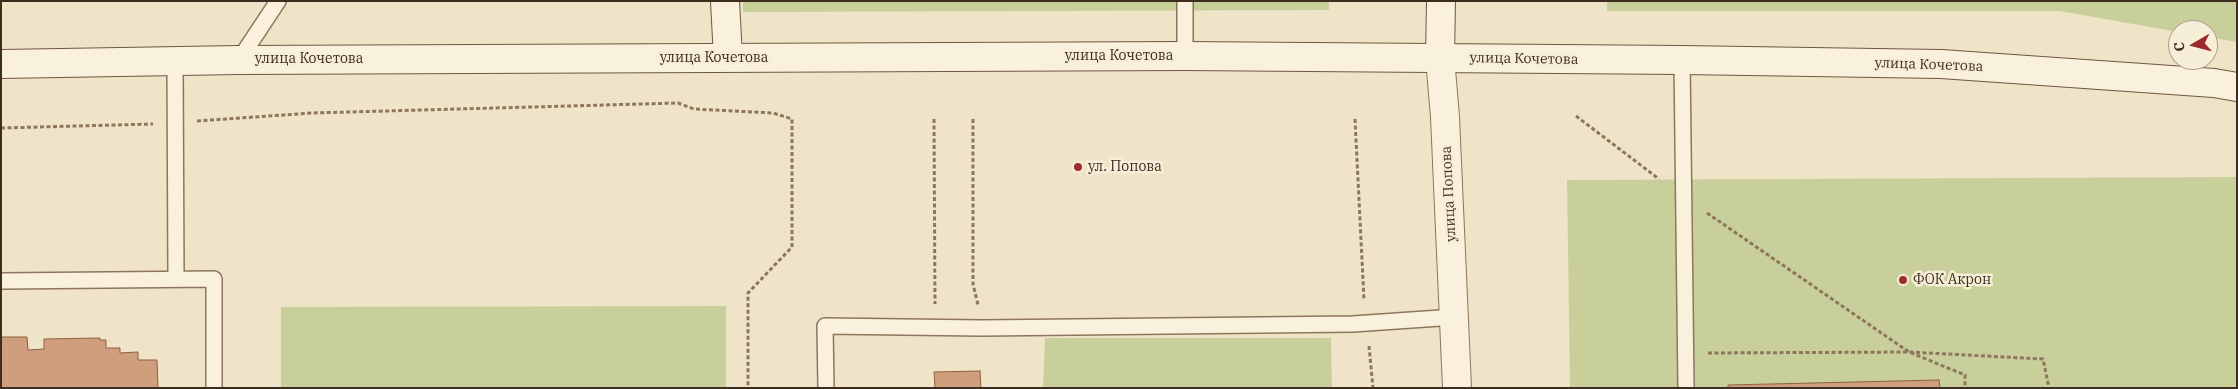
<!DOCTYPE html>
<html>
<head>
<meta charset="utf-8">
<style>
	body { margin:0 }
	#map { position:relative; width:2238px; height:389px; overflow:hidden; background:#f0e4c8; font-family:"IBM Plex Serif",serif }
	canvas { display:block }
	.frame { position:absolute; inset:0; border:2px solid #3d2e20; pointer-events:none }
	.north { position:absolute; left:2168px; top:20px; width:50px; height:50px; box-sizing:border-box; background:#f7eed8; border:1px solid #ada18e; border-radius:50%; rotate:262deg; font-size:14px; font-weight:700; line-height:20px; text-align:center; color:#3d2e20 }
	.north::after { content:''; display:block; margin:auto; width:18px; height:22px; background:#9e2a2b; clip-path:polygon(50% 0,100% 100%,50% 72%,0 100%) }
</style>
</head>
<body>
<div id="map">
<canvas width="2238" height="389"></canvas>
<div class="frame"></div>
<div class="north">С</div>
</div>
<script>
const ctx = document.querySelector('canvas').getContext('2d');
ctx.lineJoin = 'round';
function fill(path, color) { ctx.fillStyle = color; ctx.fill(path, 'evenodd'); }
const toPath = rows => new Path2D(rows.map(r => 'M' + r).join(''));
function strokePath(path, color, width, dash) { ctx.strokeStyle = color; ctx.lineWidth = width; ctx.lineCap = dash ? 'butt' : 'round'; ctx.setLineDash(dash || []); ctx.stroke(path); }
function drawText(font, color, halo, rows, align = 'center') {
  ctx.font = font + ' "IBM Plex Serif",serif'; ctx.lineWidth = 5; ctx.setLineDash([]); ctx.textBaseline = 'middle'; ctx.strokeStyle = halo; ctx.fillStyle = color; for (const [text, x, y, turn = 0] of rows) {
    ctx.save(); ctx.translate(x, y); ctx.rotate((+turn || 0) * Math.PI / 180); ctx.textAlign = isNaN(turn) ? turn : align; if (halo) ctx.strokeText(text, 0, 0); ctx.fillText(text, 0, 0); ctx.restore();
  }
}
fill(toPath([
	[743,1,1329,1,1329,10,743,12],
	[1607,1,2237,1,2237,42,2208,37,2208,30,2178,30,2178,32,2060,11,1607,11],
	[2237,177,2237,388,1940,388,1939,380,1729,385,1728,388,1570,388,1567,180],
	[726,306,726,388,281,388,281,307],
	[1045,338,1331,338,1332,388,1043,388]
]), '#c9cf9b');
const building = toPath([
	[1,337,27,337,28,350,44,349,44,339,100,338,100,340,106,340,106,348,120,348,120,353,138,352,138,360,157,360,158,388,1,388,1,337],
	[980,371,981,388,935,388,934,372,980,371],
	[1939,380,1940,388,1728,388,1728,385,1939,380]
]);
fill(building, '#cf9f7d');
strokePath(building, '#8d5f41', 1);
const lane = toPath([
	[1185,56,1185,1],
	[239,60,278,1],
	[1682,60,1686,388],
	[175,61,176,279],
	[1,281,214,279,214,388],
	[826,388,825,326,982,328,1353,324,1455,317]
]);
const street = toPath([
	[1440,58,1445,117,1457,388]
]);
const secondary = toPath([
	[725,1,728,58],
	[1440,58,1441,1],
	[1,64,239,60,1185,56,1682,60,1941,64,2214,83,2237,87]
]);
strokePath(lane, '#8d765c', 18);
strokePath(street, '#8d765c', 30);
strokePath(secondary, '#6f573f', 30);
strokePath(toPath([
	[1576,116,1659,179],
	[934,119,935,304],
	[973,119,973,284,978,305],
	[1355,119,1364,300],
	[197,121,312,113,678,103,694,109,773,113,792,119,792,247,748,293,748,388],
	[1,128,153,124],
	[1707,213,1909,352,1965,375,1965,388],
	[1369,346,1373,388],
	[1708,353,1909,352,2043,359,2049,388]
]), '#8d765c', 3, [4, 2.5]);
strokePath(lane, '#faf1dc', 15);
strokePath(street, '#faf1dc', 28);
strokePath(secondary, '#faf1dc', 28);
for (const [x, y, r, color] of [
	[1078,167,5,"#9e2a2b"],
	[1903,280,5,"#9e2a2b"]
]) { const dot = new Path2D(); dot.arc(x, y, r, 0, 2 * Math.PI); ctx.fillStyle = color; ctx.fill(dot); strokePath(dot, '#f7eed8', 2); }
drawText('14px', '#3d2e20', '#f7eed8', [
	["улица Кочетова",1119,56],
	["улица Кочетова",714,58],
	["улица Кочетова",309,59],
	["улица Кочетова",1524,59,1],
	["улица Кочетова",1929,65,2],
	["улица Попова",1449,194,-93]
]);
drawText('14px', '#3d2e20', '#f7eed8', [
	["ул. Попова",1088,167],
	["ФОК Акрон",1913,280]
], 'left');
</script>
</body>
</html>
